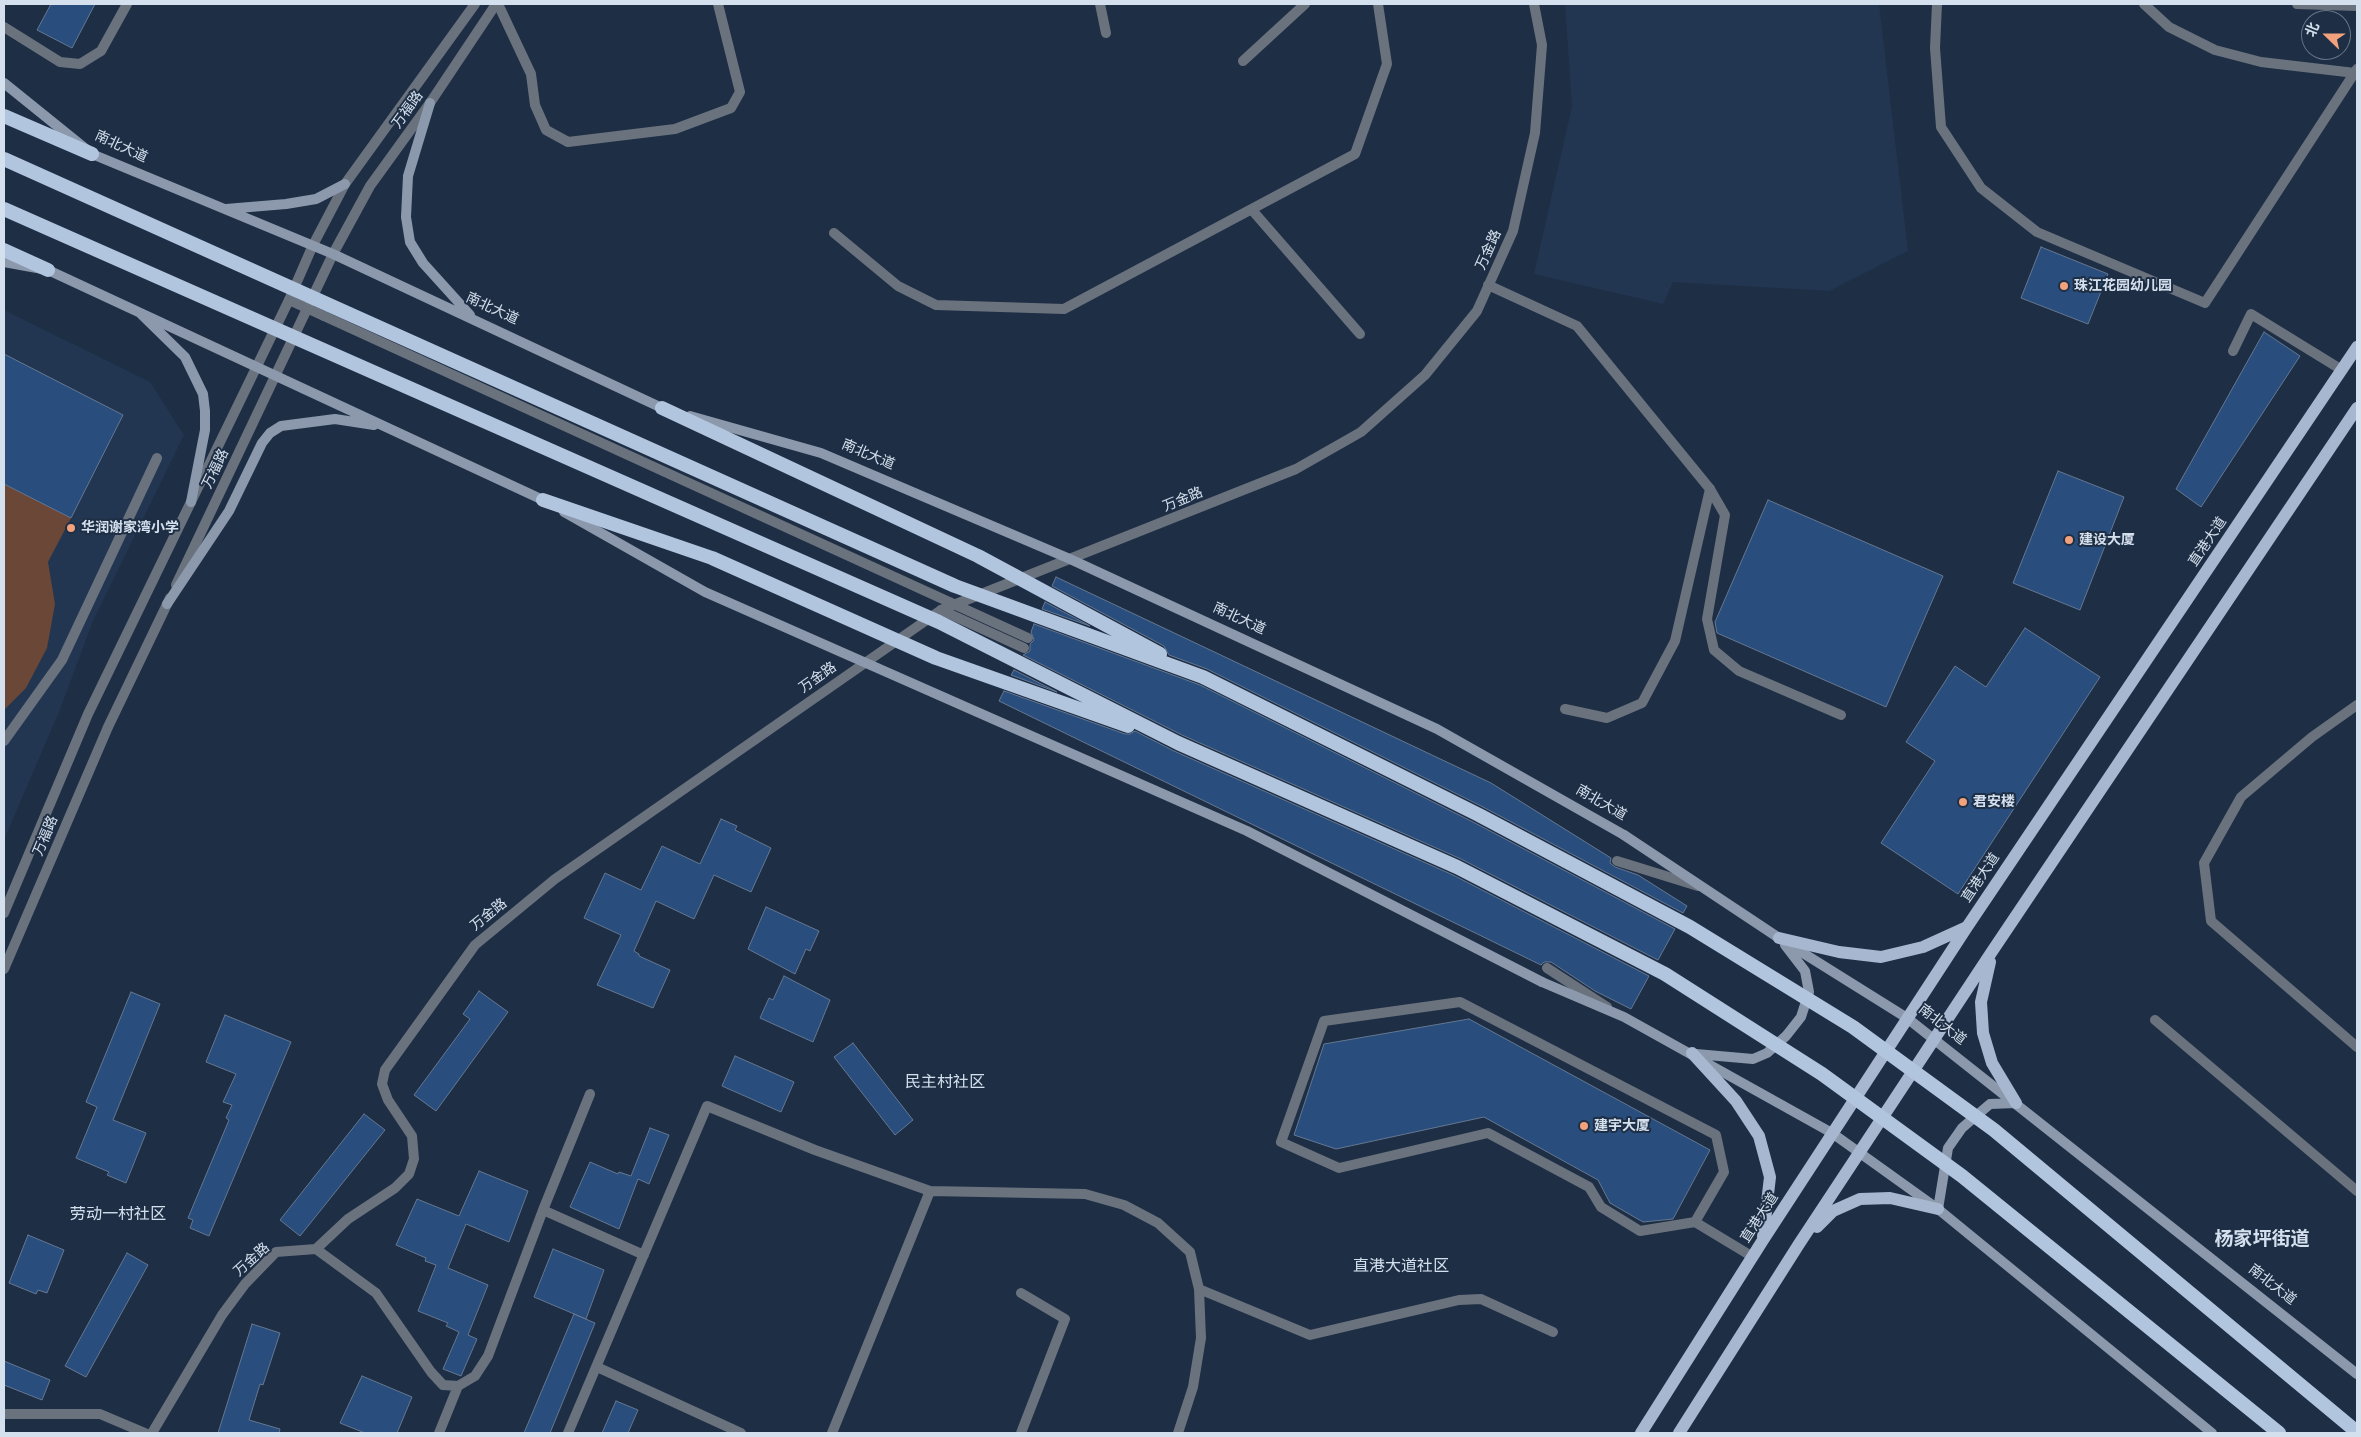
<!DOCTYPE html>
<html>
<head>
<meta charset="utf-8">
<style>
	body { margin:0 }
	#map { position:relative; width:2361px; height:1437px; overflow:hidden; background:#1e2e44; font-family:"Varela Round","Noto Sans SC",sans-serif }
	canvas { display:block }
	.frame { position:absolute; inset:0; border:5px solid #d5e0ee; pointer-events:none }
	.north { position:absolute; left:2301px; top:10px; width:50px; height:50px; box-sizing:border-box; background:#1e2e44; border:1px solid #677588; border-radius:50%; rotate:292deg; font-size:14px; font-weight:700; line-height:20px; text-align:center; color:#d5e0ee }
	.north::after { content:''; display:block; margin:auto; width:18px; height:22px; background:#f1a17c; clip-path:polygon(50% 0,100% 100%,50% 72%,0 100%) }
</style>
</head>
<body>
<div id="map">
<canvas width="2361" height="1437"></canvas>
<div class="frame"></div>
<div class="north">北</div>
</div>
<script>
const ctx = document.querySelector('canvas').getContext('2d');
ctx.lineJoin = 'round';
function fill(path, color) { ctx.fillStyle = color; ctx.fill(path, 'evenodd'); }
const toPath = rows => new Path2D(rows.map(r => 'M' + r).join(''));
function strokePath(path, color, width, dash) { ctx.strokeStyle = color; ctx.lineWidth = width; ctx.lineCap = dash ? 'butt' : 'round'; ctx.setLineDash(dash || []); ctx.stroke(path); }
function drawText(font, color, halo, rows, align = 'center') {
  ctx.font = font + ' "Varela Round","Noto Sans SC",sans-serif'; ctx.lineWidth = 4; ctx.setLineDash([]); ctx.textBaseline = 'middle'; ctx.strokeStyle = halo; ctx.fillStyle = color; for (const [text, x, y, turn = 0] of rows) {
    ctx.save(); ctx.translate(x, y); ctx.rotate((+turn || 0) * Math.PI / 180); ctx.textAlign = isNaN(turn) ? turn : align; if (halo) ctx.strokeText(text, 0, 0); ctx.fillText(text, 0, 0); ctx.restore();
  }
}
fill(toPath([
	[1565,4,1879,4,1908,251,1829,291,1673,282,1663,304,1534,274,1572,106],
	[4,310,150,382,184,435,93,621,59,712,4,840]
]), '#223652');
fill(toPath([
	[4,484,71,518,48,562,55,604,47,648,26,688,4,710]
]), '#6a4737');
const building = toPath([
	[51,4,95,4,72,48,37,30,51,4],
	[2041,247,2108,274,2088,324,2021,298,2041,247],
	[2264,332,2300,356,2201,507,2176,489,2264,332],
	[4,354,123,415,71,518,4,484,4,354],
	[2058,471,2124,497,2080,610,2013,583,2058,471],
	[1768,500,1943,576,1886,707,1717,633,1715,622,1768,500],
	[1056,577,1491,783,1611,858,1610,863,1615,867,1638,875,1687,906,1683,913,1483,807,1207,669,1169,655,1164,646,1052,586,1056,577],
	[1045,602,1090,626,1042,609,1045,602],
	[1034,624,1200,685,1475,823,1675,929,1658,960,1461,859,1182,735,1023,655,1030,651,1030,644,1034,640,1031,632,1034,624],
	[2025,628,2100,677,1958,894,1881,843,1935,761,1906,742,1955,666,1986,687,2025,628],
	[1014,670,1057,692,1011,675,1014,670],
	[1004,691,1125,734,1130,734,1135,731,1174,751,1453,875,1649,976,1631,1009,1595,991,1551,962,1544,962,1541,965,999,701,1004,691],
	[721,819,737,826,735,830,771,848,751,892,714,875,694,919,656,901,634,951,639,954,639,956,670,970,653,1008,597,985,621,935,584,918,605,873,641,890,662,846,700,864,721,819],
	[766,907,819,931,810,951,806,949,795,974,748,949,766,907],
	[784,976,830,1000,813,1042,760,1018,769,998,773,1000,784,976],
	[479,991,508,1012,436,1111,414,1095,470,1019,463,1014,479,991],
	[131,992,160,1004,113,1120,146,1133,126,1183,107,1175,109,1172,76,1158,97,1107,86,1102,131,992],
	[225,1015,291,1042,209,1236,190,1228,193,1220,188,1218,229,1120,226,1118,232,1105,223,1102,236,1074,206,1062,225,1015],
	[1469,1019,1710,1150,1673,1219,1643,1222,1610,1203,1598,1180,1484,1117,1336,1149,1294,1135,1324,1044,1469,1019],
	[853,1043,913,1120,895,1135,834,1057,853,1043],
	[735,1056,794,1082,781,1112,722,1086,735,1056],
	[364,1114,385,1130,300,1236,280,1220,364,1114],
	[650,1128,669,1135,649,1184,638,1179,619,1229,570,1207,590,1162,618,1174,619,1172,631,1176,650,1128],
	[479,1171,528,1191,509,1242,466,1224,448,1268,488,1285,468,1335,477,1339,461,1376,443,1369,459,1332,446,1326,448,1323,418,1311,436,1265,425,1261,426,1258,396,1245,417,1199,459,1216,479,1171],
	[28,1235,64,1250,47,1293,38,1290,36,1294,9,1283,28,1235],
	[553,1249,604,1270,586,1319,534,1297,553,1249],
	[127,1253,148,1265,86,1377,65,1366,127,1253],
	[574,1314,595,1323,550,1433,524,1433,574,1314],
	[252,1324,280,1333,263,1385,260,1384,249,1420,280,1429,279,1433,218,1433,252,1324],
	[4,1361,50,1380,42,1400,4,1385,4,1361],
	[362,1376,412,1397,397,1433,365,1433,340,1423,362,1376],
	[616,1401,638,1410,628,1433,602,1433,616,1401]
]);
fill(building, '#294d7d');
strokePath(building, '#657891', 1);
strokePath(toPath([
	[289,300,324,316],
	[2233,351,2251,314,2342,370],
	[1710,489,1725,515,1707,619,1714,650,1739,671,1841,715],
	[941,610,1024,648],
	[4,741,62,660,157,458],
	[1617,861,1698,886],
	[1547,968,1607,1007],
	[1695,1222,1724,1172,1716,1135,1460,1002,1324,1021,1281,1142,1339,1168,1488,1133,1589,1187,1601,1207,1640,1231,1695,1222,1753,1257]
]), '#6a727e', 10);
strokePath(toPath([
	[2155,1020,2357,1191]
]), '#6a727e', 10);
strokePath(toPath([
	[498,4,531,74,535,105,546,130,568,142,675,129,731,108,740,92,718,4],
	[1100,4,1106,33],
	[1937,4,1935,48,1941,127,1981,188,2037,232,2205,303,2357,69],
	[2144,4,2169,27,2215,50,2261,62,2355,73],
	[2297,4,2357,6],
	[4,27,60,62,80,64,101,51,127,4],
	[1243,61,1305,4],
	[1252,210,1360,334],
	[834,233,898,286,936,305,1064,309,1355,154,1387,64,1378,4],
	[1488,285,1577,326,1710,489,1675,641,1642,703,1607,718,1565,709],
	[2357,705,2312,737,2241,797,2204,863,2211,921,2357,1047],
	[543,1210,590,1094],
	[316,1249,376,1293,431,1372,443,1385,458,1386,475,1376,488,1356,543,1210,644,1255],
	[1199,1289,1310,1335,1459,1300,1481,1299,1553,1332],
	[1021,1293,1065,1319,1021,1433],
	[597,1367,741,1433],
	[4,1414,100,1414,145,1433],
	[152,1433,222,1315,245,1284,276,1252,316,1249,348,1219,395,1188,409,1174,414,1159,412,1136,388,1100,382,1084,385,1070,475,945,555,879,941,610,1296,469,1361,432,1425,375,1477,311,1513,231,1535,133,1542,45,1534,4],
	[439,1433,458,1386],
	[568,1433,707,1106,815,1150,930,1191,1085,1194,1124,1205,1158,1223,1190,1252,1199,1289,1201,1338,1193,1387,1178,1433],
	[832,1433,930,1191]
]), '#6a727e', 10);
strokePath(toPath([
	[176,585,333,254,370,186,430,103,496,4],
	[4,913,88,714,289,300,313,245,345,184,475,4],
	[4,969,108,727,170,598]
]), '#6a727e', 10);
strokePath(toPath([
	[4,83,92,154,333,254,662,408],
	[430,103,408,176,406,217,410,242,423,263,470,315],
	[226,209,286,204,316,199,345,184],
	[4,262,48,270,543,500],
	[141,314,185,357,203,394,205,411,205,430,191,502],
	[167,604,229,511,262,443,270,433,281,426,335,419,374,425],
	[1624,835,1779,938,1907,1018,2357,1374],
	[1542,982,1624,1017,1832,1133,1938,1209,2212,1433],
	[1696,1054,1753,1059,1767,1053,1786,1036,1801,1017,1809,992,1805,971,1785,945],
	[1938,1209,1948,1148,1962,1128,1990,1104,2016,1103]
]), '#8c99ac', 10);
strokePath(toPath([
	[1779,938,1839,952,1881,957,1923,947,1967,927],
	[1990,962,1981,1002,1983,1033,1992,1063,2016,1103],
	[1692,1053,1736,1101,1759,1136,1770,1177,1763,1237],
	[1817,1227,1833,1211,1860,1199,1890,1198,1938,1209],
	[1641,1433,1763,1240,1967,927,2357,347],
	[1679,1433,1799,1244,1991,953,2357,408]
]), '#a6b7cf', 12);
strokePath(toPath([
	[4,116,92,154],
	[4,250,48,270]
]), '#b2c5df', 14);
strokePath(toPath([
	[324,316,1028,638]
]), '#6a727e', 10);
strokePath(toPath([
	[690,416,821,453,1070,559,1437,729,1624,835],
	[564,512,705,592,1247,831,1542,982]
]), '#8c99ac', 10);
strokePath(toPath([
	[4,159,955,586,1203,677,1479,815,1690,927,1853,1027,1994,1130,2357,1432],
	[4,209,939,622,1178,743,1457,867,1665,974,1822,1074,1962,1176,2279,1433],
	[662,408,978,556,1160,654],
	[543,500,712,558,936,658,1128,726]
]), '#b2c5df', 14);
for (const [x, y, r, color] of [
	[2064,286,5,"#f1a17c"],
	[71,528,5,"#f1a17c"],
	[2069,540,5,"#f1a17c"],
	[1963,802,5,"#f1a17c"],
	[1584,1126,5,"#f1a17c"]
]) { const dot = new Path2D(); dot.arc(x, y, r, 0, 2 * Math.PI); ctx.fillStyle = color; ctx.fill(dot); strokePath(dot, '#1e2e44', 2); }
drawText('14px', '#d5e0ee', '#1e2e44', [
	["万福路",408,110,-54],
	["南北大道",121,147,25],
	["万金路",1489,250,-66],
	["南北大道",492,309,25],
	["南北大道",868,455,23],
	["万福路",216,469,-64],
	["万金路",1183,500,-22],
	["直港大道",2208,542,-56],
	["南北大道",1239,619,25],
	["万金路",818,678,-35],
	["南北大道",1601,803,30],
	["万福路",46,836,-67],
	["直港大道",1981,878,-56],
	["万金路",489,915,-39],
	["南北大道",1942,1025,38],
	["直港大道",1760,1218,-57],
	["万金路",252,1260,-42],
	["南北大道",2272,1285,38]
]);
drawText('bold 14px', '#d5e0ee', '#1e2e44', [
	["珠江花园幼儿园",2074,286],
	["华润谢家湾小学",81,528],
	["建设大厦",2079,540],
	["君安楼",1973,802],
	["建宇大厦",1594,1126]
], 'left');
drawText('16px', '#d5e0ee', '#1e2e44', [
	["民主村社区",945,1083],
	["劳动一村社区",118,1215],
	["直港大道社区",1401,1267]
]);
drawText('bold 19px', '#d5e0ee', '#1e2e44', [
	["杨家坪街道",2262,1240]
]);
</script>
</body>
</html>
